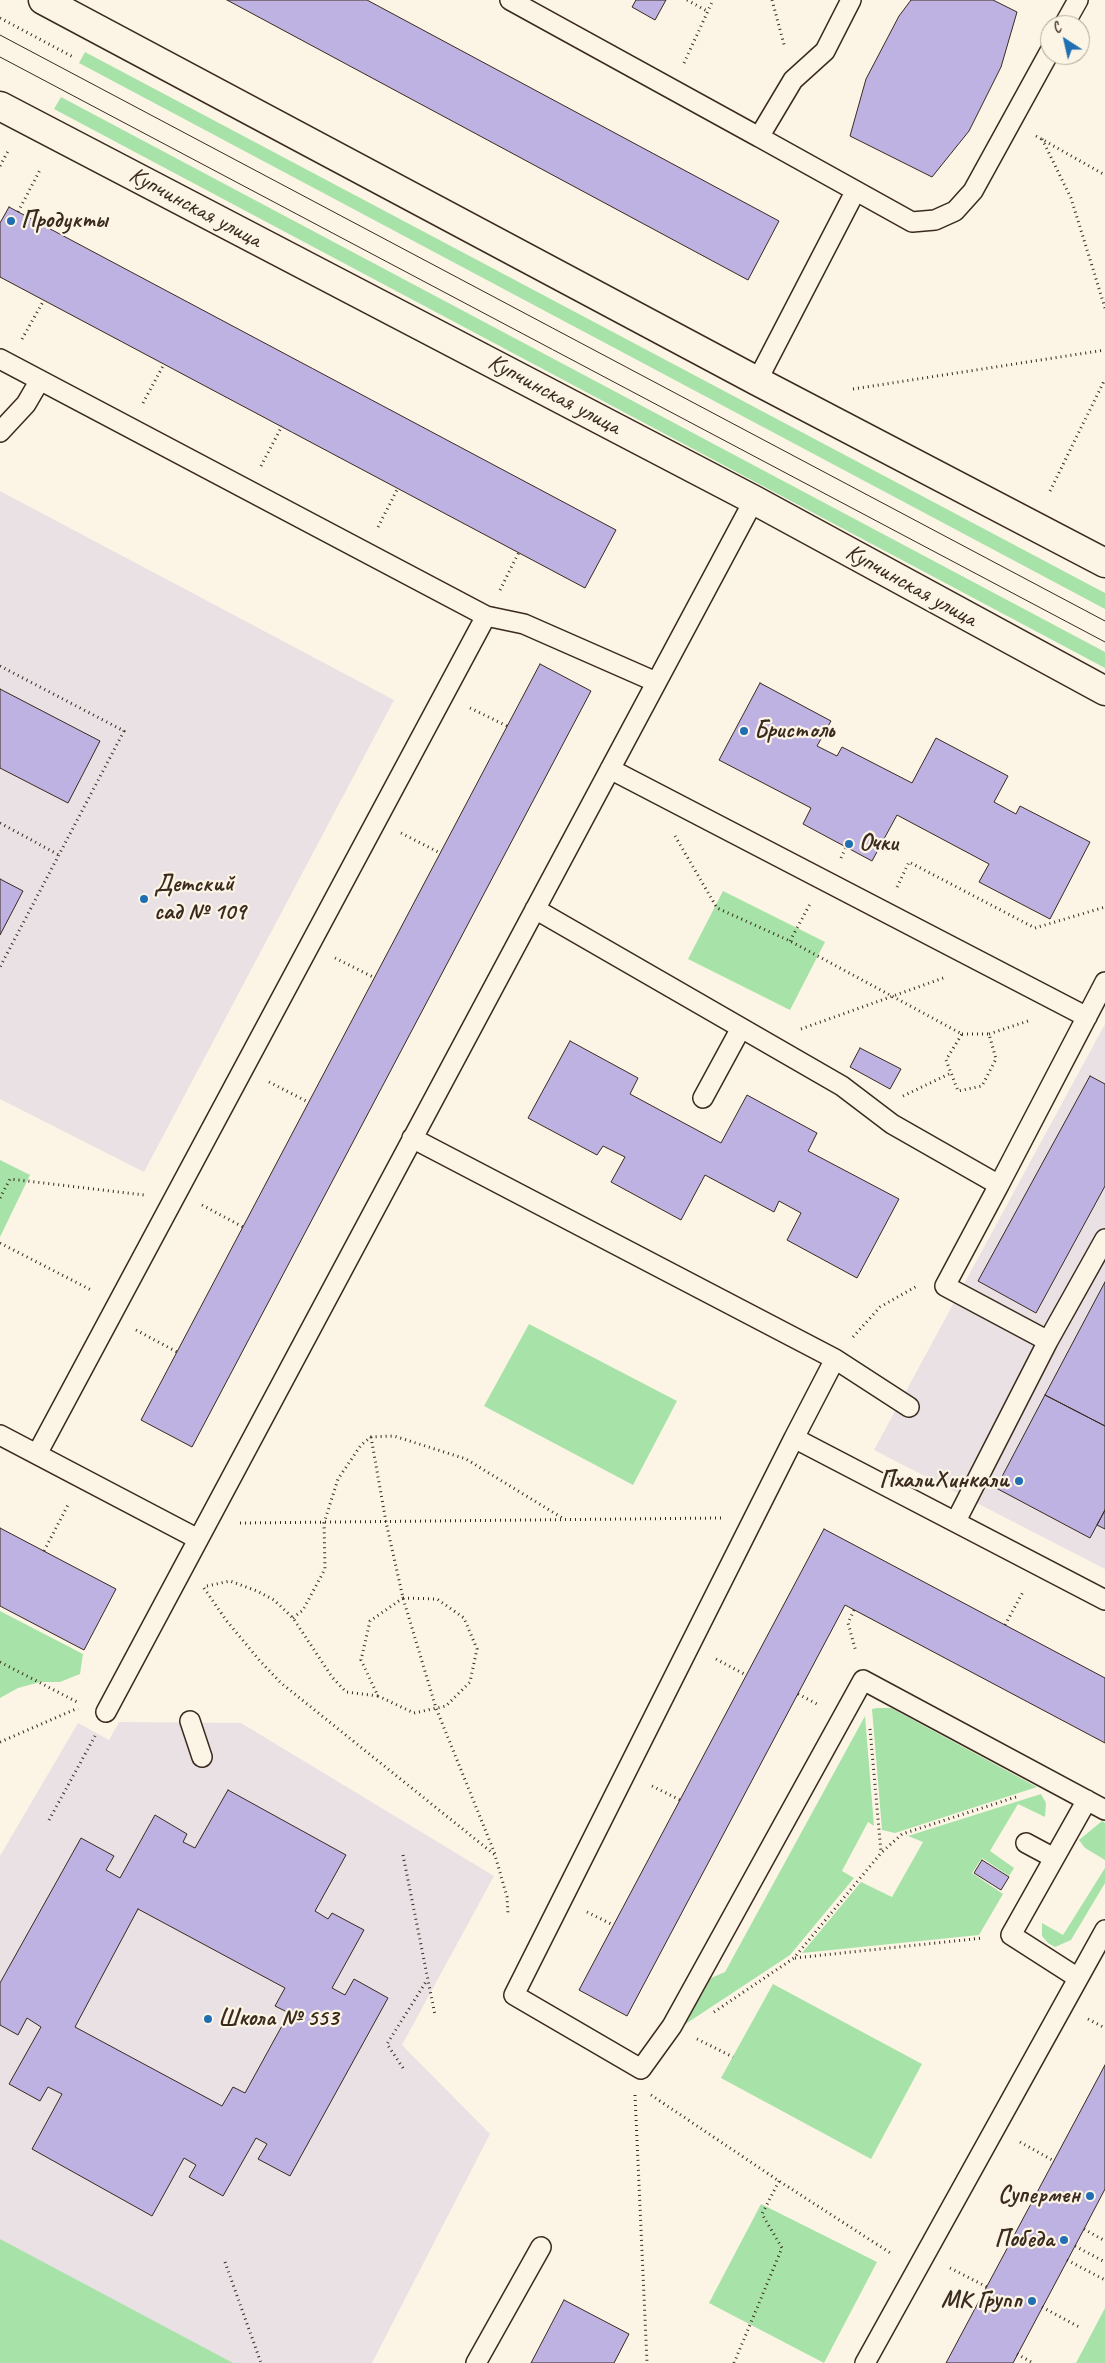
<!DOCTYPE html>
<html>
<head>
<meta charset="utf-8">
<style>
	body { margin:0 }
	#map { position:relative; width:1105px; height:2363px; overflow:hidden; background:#fcf5e5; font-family:Caveat,sans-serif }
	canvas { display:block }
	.north { position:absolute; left:1040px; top:15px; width:50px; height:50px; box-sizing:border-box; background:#fcf5e5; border:1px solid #afa495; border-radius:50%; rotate:325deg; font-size:14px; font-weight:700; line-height:20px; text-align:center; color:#3b2a1e }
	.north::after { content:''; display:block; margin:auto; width:18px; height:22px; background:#1f6fb2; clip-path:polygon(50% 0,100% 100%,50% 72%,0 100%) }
</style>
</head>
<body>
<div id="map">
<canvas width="1105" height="2363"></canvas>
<div class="north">С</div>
</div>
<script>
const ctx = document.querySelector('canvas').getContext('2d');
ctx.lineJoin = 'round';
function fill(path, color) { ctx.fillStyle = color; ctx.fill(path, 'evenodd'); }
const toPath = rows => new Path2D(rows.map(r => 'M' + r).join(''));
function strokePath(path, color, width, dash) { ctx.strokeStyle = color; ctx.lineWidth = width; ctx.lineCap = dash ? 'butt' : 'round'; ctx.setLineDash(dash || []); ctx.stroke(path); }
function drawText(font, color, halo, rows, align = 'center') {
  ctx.font = font + ' Caveat,sans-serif'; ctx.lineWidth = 4.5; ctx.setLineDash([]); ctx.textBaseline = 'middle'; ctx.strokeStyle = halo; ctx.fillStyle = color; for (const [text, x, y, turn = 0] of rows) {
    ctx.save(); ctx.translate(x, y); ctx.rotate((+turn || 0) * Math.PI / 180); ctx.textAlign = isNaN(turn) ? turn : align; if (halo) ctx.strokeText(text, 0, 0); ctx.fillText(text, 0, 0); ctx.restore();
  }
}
fill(toPath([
	[0,491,394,700,144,1172,0,1099],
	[1105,1024,1105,1569,874,1450],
	[119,1722,241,1723,494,1876,402,2045,490,2134,372,2363,0,2363,0,1856,78,1723,109,1740]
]), '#e9e1e4');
fill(toPath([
	[85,52,1105,593,1105,609,79,63],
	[61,97,1105,652,1105,668,54,109],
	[723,891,825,942,790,1010,688,959],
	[0,1160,30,1175,0,1237],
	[529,1324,677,1401,633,1485,484,1406],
	[0,1611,83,1654,80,1674,60,1682,40,1682,18,1688,0,1698],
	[877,1708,891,1708,1037,1787,895,1833,882,1830,872,1709],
	[865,1716,874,1826,868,1822,842,1871,854,1878,790,1955,684,2025,711,1978,725,1972],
	[1041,1794,1046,1803,1045,1817,1018,1804,990,1851,1014,1868,1009,1876,982,1858,972,1873,1003,1894,979,1935,802,1953,861,1882,892,1897,923,1842,908,1836],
	[1102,1821,1105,1823,1105,1860,1085,1848,1079,1840],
	[1105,1868,1105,1883,1071,1940,1055,1947,1048,1943,1042,1936,1042,1923,1063,1935],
	[773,1984,922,2064,871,2159,721,2078],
	[761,2204,877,2262,824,2363,709,2303],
	[0,2239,233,2363,0,2363],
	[1105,2308,1105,2363,1076,2363]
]), '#a7e3a8');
const building = toPath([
	[227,0,367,0,779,221,748,280,227,0],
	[636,0,666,0,655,20,632,7,636,0],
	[911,0,993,0,1017,12,1001,67,969,131,932,177,850,136,866,79,899,16,911,0],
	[9,207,616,530,585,588,0,277,0,223,9,207],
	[540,664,591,691,192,1447,141,1420,540,664],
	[760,683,831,721,817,746,837,756,842,747,912,783,936,738,1008,776,994,802,1016,814,1020,806,1090,842,1050,919,979,882,989,864,897,815,872,861,803,824,811,808,719,760,760,683],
	[0,689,100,741,68,803,0,768,0,689],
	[0,879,23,891,0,935,0,879],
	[570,1041,638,1078,630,1094,721,1143,747,1095,817,1133,808,1151,899,1199,857,1278,787,1240,801,1213,779,1201,774,1212,705,1175,681,1220,611,1182,625,1157,603,1146,597,1155,528,1118,570,1041],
	[860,1048,901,1069,890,1089,850,1067,860,1048],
	[1090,1076,1105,1084,1105,1186,1036,1313,978,1281,1090,1076],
	[1105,1282,1105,1426,1045,1395,1105,1282],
	[1045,1395,1105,1426,1105,1510,1090,1538,996,1488,1045,1395],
	[1105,1510,1105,1529,1097,1525,1105,1510],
	[0,1528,116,1589,84,1650,0,1606,0,1528],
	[824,1529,1105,1678,1105,1743,845,1605,627,2016,579,1990,824,1529],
	[228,1790,346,1855,315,1911,328,1919,332,1913,364,1930,332,1988,345,1995,354,1979,388,1998,290,2176,258,2159,267,2144,256,2138,223,2196,189,2177,196,2165,184,2158,152,2216,32,2149,62,2094,48,2087,40,2101,9,2084,41,2027,27,2018,18,2035,0,2025,0,1983,81,1838,114,1856,106,1870,120,1878,155,1815,187,1834,183,1842,195,1848,228,1790],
	[138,1909,285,1988,275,2006,289,2013,245,2093,233,2087,222,2106,75,2027,138,1909],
	[982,1860,1009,1877,1001,1890,974,1873,982,1860],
	[1105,2065,1105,2189,1084,2229,1013,2363,946,2363,1105,2065],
	[564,2300,629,2334,614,2363,531,2363,564,2300]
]);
fill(building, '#beb2e3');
strokePath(building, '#3b2a1e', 1);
const lane = toPath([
	[510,0,759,137],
	[851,0,825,51,793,80,759,137,912,222,935,220,955,211,973,191,1050,51],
	[1064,25,1078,0],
	[0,359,486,616,37,1454],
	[757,381,855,192],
	[0,432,26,404,40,380],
	[486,616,524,624,656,682],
	[610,769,1087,1017],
	[535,909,842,1086,892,1124,999,1185,945,1286,1048,1341],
	[703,1098,741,1028],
	[412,1138,835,1359],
	[999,1185,1105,982],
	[0,1435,198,1539],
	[794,1438,835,1359,909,1407],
	[956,1521,1048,1341,1105,1239],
	[1105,1600,794,1438,514,1995,641,2069,672,2026,863,1680,1105,1810],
	[106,1712,754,500],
	[190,1721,202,1757],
	[1026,1843,1054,1858],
	[1078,1978,1011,1935,1087,1800],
	[476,2363,541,2247],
	[865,2363,1105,1930]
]);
const street = toPath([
	[43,0,757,381,1105,563],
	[0,106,754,500,1105,691]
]);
strokePath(lane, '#3b2a1e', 22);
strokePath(street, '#3b2a1e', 31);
strokePath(toPath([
	[687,0,707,11],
	[772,0,785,48],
	[0,18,75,58],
	[684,63,713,0],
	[1036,136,1105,175],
	[1042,139,1071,198,1105,308],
	[0,166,8,151],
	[18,212,41,168],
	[22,339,44,300],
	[853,389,1105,350],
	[143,403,164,364],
	[261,466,282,426],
	[1050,491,1105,379],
	[378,527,398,488],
	[500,590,519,552],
	[0,666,124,731,0,967],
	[470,708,507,726],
	[0,823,59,855],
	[401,833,440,853],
	[675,836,717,908,790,941,962,1034],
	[841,858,846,847],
	[897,887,909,862,1035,928,1105,907],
	[790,941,810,904],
	[335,958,375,978],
	[801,1029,946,977],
	[962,1034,989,1034,996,1059,982,1086,958,1091,946,1060,962,1034],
	[989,1034,1031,1020],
	[269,1082,308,1102],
	[903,1096,949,1074],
	[0,1198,10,1179,144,1195],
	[202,1205,243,1227],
	[0,1243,93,1291],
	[136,1330,177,1352],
	[853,1337,880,1307,917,1286],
	[371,1437,386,1522,403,1598,436,1708,495,1854],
	[240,1523,721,1518],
	[44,1551,69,1503],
	[207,1586,230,1581,257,1591,274,1600,293,1618,332,1677,346,1692,378,1696],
	[204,1588,226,1620,260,1661,281,1683,495,1855,507,1897,508,1913],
	[403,1598,437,1599,464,1618,477,1649,470,1682,446,1706,414,1713,378,1696,361,1660,370,1621,403,1598],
	[854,1610,848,1623,856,1652],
	[293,1618,303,1610,325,1569,324,1523,338,1479,361,1445,371,1437,394,1436,466,1459,564,1519],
	[1005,1625,1024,1590],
	[716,1659,746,1675],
	[0,1662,79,1703],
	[798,1694,817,1704],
	[870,1729,881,1852],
	[0,1742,78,1708],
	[652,1786,680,1800],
	[49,1820,95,1736],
	[403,1855,435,2015],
	[587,1912,613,1925],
	[795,1958,983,1938],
	[714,2012,794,1958,881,1853,902,1834,1019,1796],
	[1088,2019,1105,2028],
	[697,2039,733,2057],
	[403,2068,387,2044,427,1980],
	[635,2095,647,2363],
	[651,2095,779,2181,892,2254],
	[1020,2142,1054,2161],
	[1084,2229,1105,2241],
	[1075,2246,1105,2262],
	[1067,2260,1105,2280],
	[225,2262,261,2363],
	[950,2268,987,2287],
	[1042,2307,1081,2328],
	[1017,2354,1033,2363],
	[734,2363,782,2248,762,2214,779,2181]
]), '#3b2a1e', 3, [1, 4]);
strokePath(lane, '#fcf5e5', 19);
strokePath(street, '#fcf5e5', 28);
strokePath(toPath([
	[0,35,1105,621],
	[0,57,1105,642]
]), '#3b2a1e', 1);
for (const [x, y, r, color] of [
	[11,221,5,"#1f6fb2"],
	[744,731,5,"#1f6fb2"],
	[849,844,5,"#1f6fb2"],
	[144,899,5,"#1f6fb2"],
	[1019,1481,5,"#1f6fb2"],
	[208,2019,5,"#1f6fb2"],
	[1090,2196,5,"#1f6fb2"],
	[1064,2240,5,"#1f6fb2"],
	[1032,2301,5,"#1f6fb2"]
]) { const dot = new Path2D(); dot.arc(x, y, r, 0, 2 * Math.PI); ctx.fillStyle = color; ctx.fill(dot); strokePath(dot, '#fcf5e5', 2); }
drawText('24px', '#3b2a1e', '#fcf5e5', [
	["Купчинская улица",195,208,28],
	["Купчинская улица",554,395,28],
	["Купчинская улица",911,586,29]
]);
drawText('bold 24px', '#3b2a1e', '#fcf5e5', [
	["Продукты",21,221],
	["Бристоль",754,731],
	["Очки",859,844],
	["Детский",154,885],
	["сад № 109",154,913],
	["ПхалиХинкали",1009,1481,"right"],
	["Школа № 553",218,2019],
	["Супермен",1080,2196,"right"],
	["Победа",1054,2240,"right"],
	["МК Групп",1022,2301,"right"]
], 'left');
</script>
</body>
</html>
